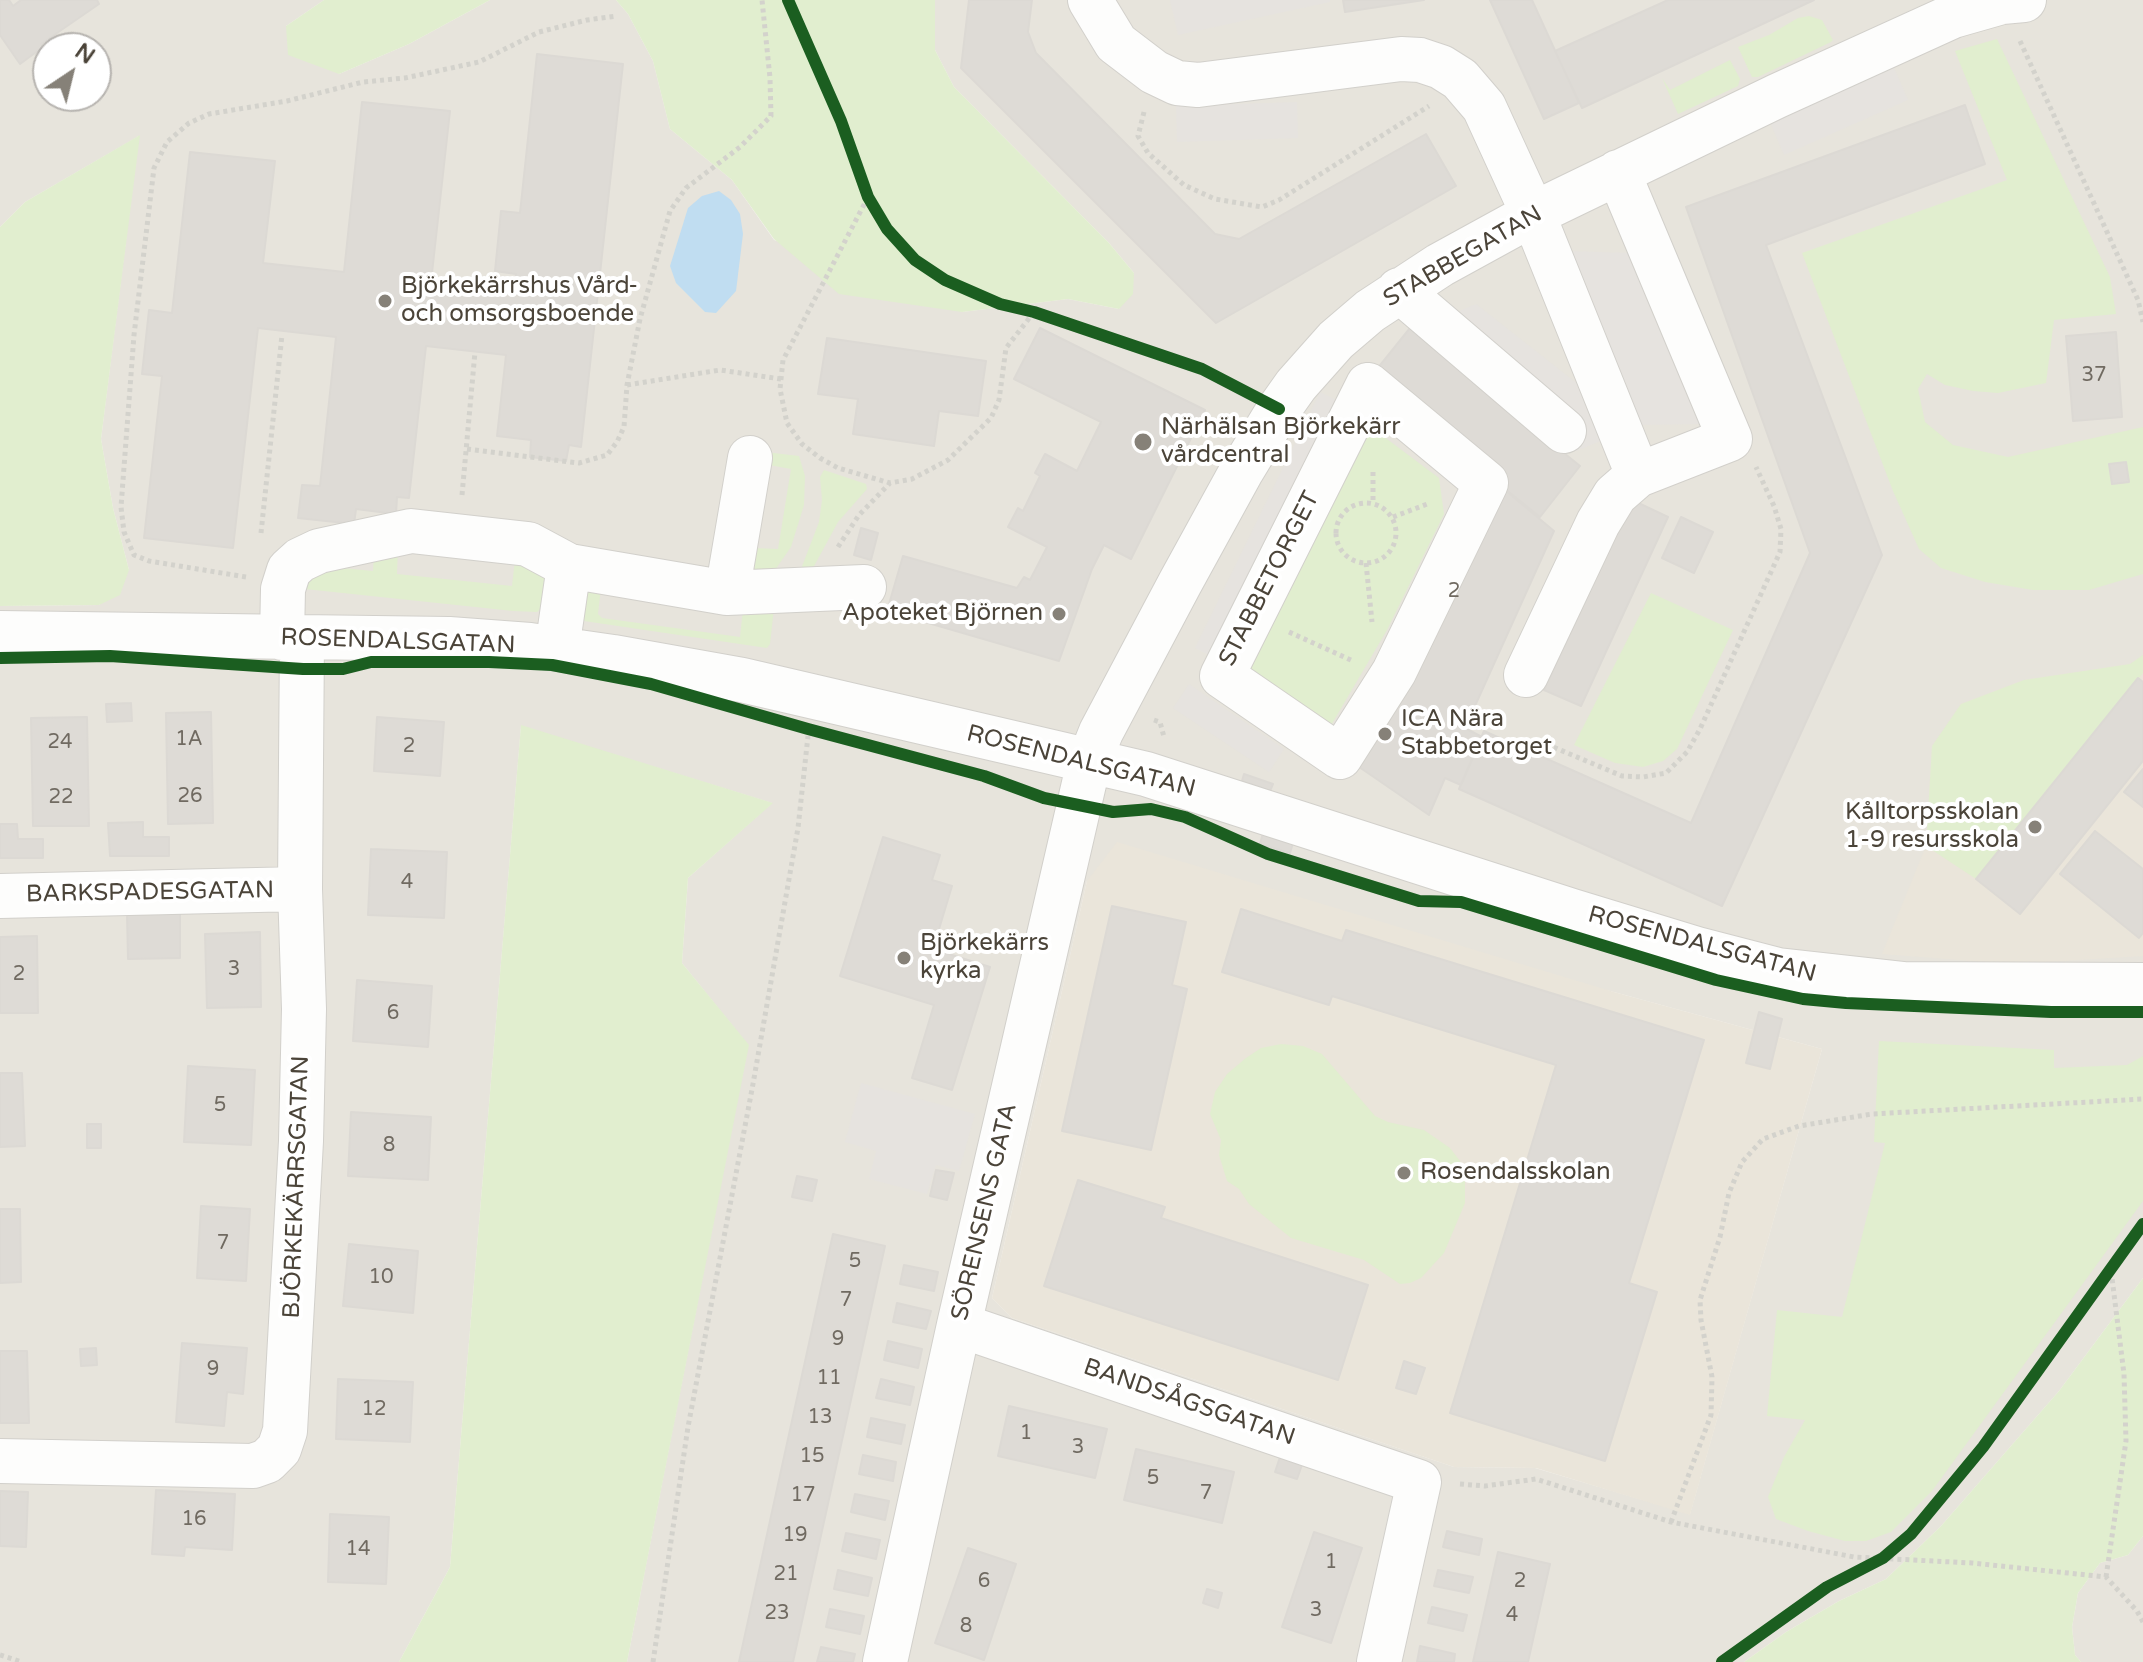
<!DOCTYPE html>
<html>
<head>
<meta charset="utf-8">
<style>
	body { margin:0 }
	#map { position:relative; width:2143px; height:1662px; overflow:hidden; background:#f4f2ee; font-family:"Varela Round",sans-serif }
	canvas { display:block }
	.north { position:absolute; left:32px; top:32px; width:80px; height:80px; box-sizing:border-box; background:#fff; border:2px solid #b7b4b0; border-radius:50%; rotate:35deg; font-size:22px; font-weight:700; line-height:32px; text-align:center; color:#4b4439 }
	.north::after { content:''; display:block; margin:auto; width:28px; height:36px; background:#868178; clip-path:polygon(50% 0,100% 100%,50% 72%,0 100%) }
</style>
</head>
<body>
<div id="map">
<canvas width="2143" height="1662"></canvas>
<div class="north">N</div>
</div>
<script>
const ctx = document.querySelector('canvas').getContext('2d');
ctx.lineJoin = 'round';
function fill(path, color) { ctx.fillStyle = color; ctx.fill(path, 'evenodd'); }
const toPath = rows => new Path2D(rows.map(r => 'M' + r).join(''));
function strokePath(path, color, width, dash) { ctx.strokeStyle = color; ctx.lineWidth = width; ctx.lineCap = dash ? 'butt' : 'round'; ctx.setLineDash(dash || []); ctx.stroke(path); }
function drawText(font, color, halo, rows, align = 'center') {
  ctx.font = font + ' "Varela Round",sans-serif'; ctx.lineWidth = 8; ctx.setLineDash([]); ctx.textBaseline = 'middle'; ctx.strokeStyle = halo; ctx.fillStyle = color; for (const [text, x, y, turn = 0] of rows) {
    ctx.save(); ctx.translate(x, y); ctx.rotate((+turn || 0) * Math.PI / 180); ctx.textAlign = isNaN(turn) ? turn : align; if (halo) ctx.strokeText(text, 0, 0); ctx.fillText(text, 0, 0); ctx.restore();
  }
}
fill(toPath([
	[0,0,324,0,286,26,339,74,409,44,490,0,616,0,628,14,653,61,670,129,732,180,774,240,962,312,1068,299,1119,309,1134,273,1109,243,954,87,935,50,935,0,2143,0,2143,1278,2059,1391,1941,1526,1886,1579,1839,1601,1786,1632,1744,1662,627,1662,748,1045,682,963,688,878,772,803,521,726,450,1567,399,1662,0,1662,0,606,99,605,129,570,113,508,101,439,139,136,25,202,0,227],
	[48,48,96,48,96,96,48,96],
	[1087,881,1614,992,1822,1049,1690,1514,1535,1468,1454,1467,1012,1318,992,1298],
	[2143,1536,2143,1662,2081,1662,2075,1655,2072,1627,2078,1593,2100,1563,2128,1555]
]), '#e7e4dc');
fill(toPath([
	[2143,655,2143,956,2013,964,1882,954,1926,846,1932,746,1961,704,2024,680,2130,664],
	[1117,842,1614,992,1822,1049,1690,1515,1536,1468,1454,1467,1012,1318,992,1298,1087,881]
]), '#eae5da');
fill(toPath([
	[324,0,490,0,409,44,339,74,288,55,286,26],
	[616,0,935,0,935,50,954,87,1109,243,1134,273,1133,294,1119,309,1068,299,962,312,839,294,774,239,732,180,670,129,653,61,628,14],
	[1809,16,1822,20,1833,40,1831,42,1758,77,1752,77,1738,47,1769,35,1798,18],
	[1997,39,2110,277,2116,314,2054,320,2046,383,1998,393,1973,391,1945,385,1927,374,1918,389,1925,422,1953,445,2008,457,2143,427,2143,574,2089,590,2033,590,1985,582,1941,568,1919,549,1893,491,1802,253,2007,180,1955,51],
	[1730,60,1740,79,1738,86,1678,114,1662,78,1670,90],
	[140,135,101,439,113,508,129,570,120,595,99,605,0,606,0,227,25,202],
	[1355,430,1383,436,1439,478,1444,514,1387,630,1323,739,1229,672],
	[765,452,799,456,805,476,804,505,791,547,775,570,750,572,754,548,778,549,791,469,769,465],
	[824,470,866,484,867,489,838,522,813,568,801,569,819,522,822,500,820,477],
	[398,548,397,574,512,586,515,559,545,575,542,608,537,612,513,611,305,589,312,565,373,571,374,552],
	[581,587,601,588,598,614,602,618,740,637,743,609,774,608,770,644,767,648,584,621,580,619],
	[1651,593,1733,630,1677,749,1663,761,1643,767,1615,763,1574,745],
	[2143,655,2143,673,1976,879,1926,846,1932,746,1961,704,2024,680,2130,664],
	[521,725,773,803,688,878,682,963,749,1045,627,1662,399,1662,450,1567],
	[1879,1041,2054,1050,2054,1068,2127,1065,2143,1056,2143,1201,1932,1491,1891,1532,1866,1541,1845,1541,1808,1531,1776,1519,1768,1497,1784,1457,1805,1420,1767,1416,1777,1310,1842,1317,1885,1143,1874,1142],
	[1281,1044,1303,1046,1322,1054,1375,1116,1388,1122,1424,1130,1450,1148,1460,1161,1465,1173,1465,1203,1444,1253,1421,1278,1410,1283,1400,1284,1364,1260,1291,1238,1249,1204,1239,1189,1227,1181,1219,1155,1221,1140,1210,1114,1215,1092,1227,1074,1246,1058,1261,1048],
	[2143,1278,2143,1536,2128,1555,2100,1563,2078,1593,2072,1627,2075,1655,2081,1662,1744,1662,1786,1632,1839,1601,1886,1579,1941,1526,2059,1391]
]), '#e1eecf');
fill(toPath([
	[1170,0,1330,0,1330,2,1178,35],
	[1894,68,1908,100,1784,155,1770,122],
	[1297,102,1298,138,1177,142,1176,106],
	[1567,251,1631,253,1701,424,1635,425],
	[1476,304,1579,385,1603,440,1576,451,1549,400,1445,317],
	[1320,392,1348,406,1223,662,1195,648],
	[1189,684,1284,749,1269,772,1173,708],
	[861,1083,975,1114,959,1171,936,1165,927,1194,869,1179,876,1151,845,1142]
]), '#e6e3df');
fill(toPath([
	[719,191,731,200,740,214,743,234,736,291,716,313,705,312,676,283,670,266,688,208,702,196]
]), '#c0ddf1');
const building = toPath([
	[0,0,9,0,13,6,21,0,97,0,99,4,41,44,43,47,20,64,0,35,0,0],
	[969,0,1032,0,1028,32,1036,53,1215,234,1239,239,1426,134,1456,186,1216,323,961,68,969,0],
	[1343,0,1424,0,1345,12,1343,0],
	[1490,0,1532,0,1579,103,1544,119,1490,0],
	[1668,0,1814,0,1582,108,1555,51,1668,0],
	[537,54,623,64,581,447,569,445,566,461,530,457,531,440,497,436,506,355,426,346,409,498,397,497,396,514,356,509,354,524,298,518,302,485,320,486,336,337,258,328,233,548,144,538,162,376,142,374,149,310,172,313,190,152,275,161,263,263,344,272,362,102,450,111,431,282,514,291,516,274,495,271,501,211,520,213,537,54],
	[1965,105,1985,164,1766,245,1882,555,1722,906,1459,789,1484,731,1691,823,1810,553,1686,207,1965,105],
	[1040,328,1205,410,1131,559,1104,545,1092,569,1059,661,887,611,903,556,1017,588,1024,577,1030,580,1047,547,1008,527,1018,508,1023,511,1040,476,1035,473,1045,454,1077,471,1101,422,1014,379,1040,328],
	[1410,328,1580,466,1540,517,1369,379,1410,328],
	[2116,332,2122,417,2073,421,2066,336,2116,332],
	[827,338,986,361,978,416,939,411,934,446,853,434,858,399,818,394,827,338],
	[2126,462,2129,482,2112,484,2109,464,2126,462],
	[1493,480,1554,531,1465,728,1482,737,1461,785,1445,778,1429,815,1346,758,1493,480],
	[1632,500,1668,517,1581,706,1544,690,1632,500],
	[1681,517,1713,532,1694,573,1662,558,1681,517],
	[861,528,878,533,871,560,854,555,861,528],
	[2138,678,2143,682,2143,761,2020,914,1976,879,2138,678],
	[131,703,132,721,107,722,106,704,131,703],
	[211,712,213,823,168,824,166,713,211,712],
	[87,717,89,826,33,826,31,718,87,717],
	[377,717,444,722,440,776,374,771,377,717],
	[2143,769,2143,807,2124,792,2143,769],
	[1244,774,1273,784,1270,791,1242,781,1244,774],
	[143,822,143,837,169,837,169,856,110,856,108,823,143,822],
	[0,824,17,824,18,839,43,839,43,858,0,858,0,824],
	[2095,831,2143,869,2143,933,2139,938,2060,874,2095,831],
	[1263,833,1293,843,1290,853,1260,844,1263,833],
	[883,837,940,855,932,880,952,886,933,949,990,967,952,1090,912,1078,934,1005,840,976,883,837],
	[371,849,447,852,444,918,368,915,371,849],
	[1112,906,1186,922,1172,985,1187,989,1151,1150,1062,1131,1112,906],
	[1241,909,1342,941,1346,930,1704,1040,1629,1283,1657,1292,1605,1461,1450,1413,1556,1065,1332,996,1329,1005,1222,972,1241,909],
	[180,913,180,958,128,959,127,914,180,913],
	[260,932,261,1007,207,1008,205,934,260,932],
	[37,936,38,1013,0,1013,0,937,37,936],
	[357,980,432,986,428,1047,353,1041,357,980],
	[1759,1012,1782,1019,1770,1069,1746,1063,1759,1012],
	[188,1066,255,1070,251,1145,184,1142,188,1066],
	[0,1073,22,1073,25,1146,0,1147,0,1073],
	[351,1112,431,1117,428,1180,348,1176,351,1112],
	[87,1124,101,1124,101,1148,87,1148,87,1124],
	[936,1170,954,1173,947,1200,930,1196,936,1170],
	[797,1176,817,1180,812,1201,792,1197,797,1176],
	[1078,1180,1165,1207,1161,1218,1368,1285,1338,1380,1044,1286,1078,1180],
	[201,1206,250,1209,246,1281,197,1278,201,1206],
	[0,1209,20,1209,21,1282,0,1283,0,1209],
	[833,1234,885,1246,793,1662,739,1662,833,1234],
	[349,1244,418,1251,413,1313,343,1306,349,1244],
	[904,1265,938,1272,934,1291,900,1284,904,1265],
	[897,1303,931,1311,926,1329,893,1322,897,1303],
	[888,1341,922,1349,918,1368,884,1360,888,1341],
	[182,1343,247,1348,243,1394,227,1392,224,1426,176,1422,182,1343],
	[96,1348,97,1365,81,1366,80,1349,96,1348],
	[0,1351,27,1351,29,1423,0,1423,0,1351],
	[1404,1361,1425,1368,1416,1394,1396,1388,1404,1361],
	[338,1379,413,1382,410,1442,336,1439,338,1379],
	[881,1379,914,1387,910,1405,876,1398,881,1379],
	[1009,1406,1107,1429,1095,1478,998,1456,1009,1406],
	[871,1418,905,1425,901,1444,867,1437,871,1418],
	[1136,1449,1234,1472,1222,1523,1124,1500,1136,1449],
	[1281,1454,1303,1462,1297,1479,1275,1472,1281,1454],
	[863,1455,896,1462,893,1481,859,1474,863,1455],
	[156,1490,235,1494,232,1550,185,1547,184,1556,152,1554,156,1490],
	[0,1491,28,1492,26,1547,0,1546,0,1491],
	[855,1494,889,1501,885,1520,851,1512,855,1494],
	[330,1514,389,1517,386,1584,328,1582,330,1514],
	[1447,1531,1482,1539,1479,1555,1443,1547,1447,1531],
	[1314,1532,1362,1548,1331,1643,1282,1627,1314,1532],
	[846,1533,880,1540,876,1559,842,1551,846,1533],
	[968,1548,1016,1564,984,1660,935,1643,968,1548],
	[1498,1552,1550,1564,1528,1662,1473,1662,1498,1552],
	[838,1570,872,1578,868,1596,834,1589,838,1570],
	[1438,1570,1473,1577,1469,1593,1434,1586,1438,1570],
	[1207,1589,1222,1593,1218,1608,1203,1603,1207,1589],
	[1432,1607,1467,1615,1463,1631,1428,1623,1432,1607],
	[830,1609,864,1616,860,1634,826,1627,830,1609],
	[1420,1646,1455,1654,1454,1662,1417,1662,1420,1646],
	[821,1647,855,1654,853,1662,817,1662,821,1647]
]);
fill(building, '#dedbd6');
strokePath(building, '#dcd9d4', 2);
const minor = toPath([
	[1090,0,1116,43,1154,72,1177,83,1198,85,1401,59,1420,60,1441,67,1460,79,1484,107,1533,214,1638,475,1730,439,1618,172],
	[1399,290,1564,431],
	[1368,385,1486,483,1394,672,1340,757,1222,676,1368,385],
	[727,593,864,587],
	[0,633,449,639,530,645,613,657,742,680,1146,774,1572,911,1697,949,1778,970,1904,984,2143,985],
	[282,638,283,589,289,570,300,560,319,551,411,531,528,544,569,566,727,593,750,458],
	[557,649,569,566],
	[1526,675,1598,523,1615,495,1638,475],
	[0,896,300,889],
	[959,1325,1419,1482,1379,1662],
	[0,1461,253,1466,267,1461,279,1449,285,1431,301,1141,304,1009,300,889,302,638],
	[885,1662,959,1325,1089,762,1101,732,1180,583,1242,470,1279,409,1296,385,1336,340,1370,311,1440,265,1533,214,1777,96,1953,16,2002,2,2024,0]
]);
strokePath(minor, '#d2d0cb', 46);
strokePath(toPath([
	[2020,41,2138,300,2143,322],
	[1144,112,1138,136,1148,153,1184,185,1215,199,1262,207,1279,200,1429,106],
	[868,197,783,360,780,389,787,423,802,444,820,458,838,468,890,483,912,479,948,460,991,418,999,400,1006,348,1034,312],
	[627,385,720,370,781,379],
	[467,449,579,463,607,455,617,442,624,427,627,385,640,319,670,211,686,188,740,147,771,116,770,78,762,0],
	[1373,472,1373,503],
	[462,495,475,352],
	'1336 533a30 30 0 1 1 60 0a30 30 0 1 1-60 0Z',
	[1393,517,1430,503],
	[261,533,282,335],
	[838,547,859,515,890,483],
	[1366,563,1372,622],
	[246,577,149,561,134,555,124,532,121,507,134,335,154,168,167,142,189,123,209,114,287,101,363,82,405,78,479,62,539,32,587,20,617,16],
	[1289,632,1353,661],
	[1154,720,1160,722,1164,737],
	[1539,741,1622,776,1643,777,1666,773,1687,752,1700,729,1780,552,1781,529,1774,506,1756,467],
	[1460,1484,1485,1486,1536,1479,1671,1522,1854,1557,1972,1563,2106,1577,2137,1611,2143,1622],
	[1671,1522,1711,1415,1712,1377,1701,1320,1700,1300,1720,1237,1729,1193,1742,1162,1763,1139,1799,1126,1872,1114,2143,1099],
	[2106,1577,2126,1441,2124,1374,2111,1270],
	[0,1655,22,1662],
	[653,1662,688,1427,753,1084,798,828,808,736]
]), '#d3d2cc', 5, [4, 4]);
strokePath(minor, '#fdfdfc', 44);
strokePath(toPath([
	[788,0,841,121,868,197,887,229,915,260,945,280,1000,304,1034,312,1202,369,1279,409],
	[0,658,110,656,303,669,343,669,371,662,489,662,552,665,651,684,808,729,984,776,1044,798,1113,812,1151,809,1185,817,1268,854,1419,901,1461,902,1716,980,1803,999,1846,1003,2051,1012,2143,1012],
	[1722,1662,1827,1587,1883,1558,1911,1534,1983,1447,2143,1224]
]), '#1b5e20', 12);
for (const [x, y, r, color] of [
	[385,301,8,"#868178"],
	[1143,442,10,"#868178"],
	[1059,614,8,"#868178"],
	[1385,734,8,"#868178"],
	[2035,827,8,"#868178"],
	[904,958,8,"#868178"],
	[1404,1173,8,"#868178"]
]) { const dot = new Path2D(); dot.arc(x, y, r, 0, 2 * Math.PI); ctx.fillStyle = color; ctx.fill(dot); strokePath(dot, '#fff', 3); }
drawText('20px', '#706a61', null, [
	["37",2094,376],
	["2",1454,592],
	["1A",189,740],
	["24",60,743],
	["2",409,747],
	["26",190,797],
	["22",61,798],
	["4",407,883],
	["3",234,970],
	["2",19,975],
	["6",393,1014],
	["5",220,1106],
	["8",389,1146],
	["7",223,1244],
	["5",855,1262],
	["10",381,1278],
	["7",846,1301],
	["9",838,1340],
	["9",213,1370],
	["11",829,1379],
	["12",374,1410],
	["13",820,1418],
	["1",1026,1434],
	["3",1078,1448],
	["15",812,1457],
	["5",1153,1479],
	["7",1206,1494],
	["17",803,1496],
	["16",194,1520],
	["19",795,1536],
	["14",358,1550],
	["1",1331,1563],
	["21",786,1575],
	["6",984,1582],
	["2",1520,1582],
	["3",1316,1611],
	["23",777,1614],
	["4",1512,1616],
	["8",966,1627]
]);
drawText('24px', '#4b4439', '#fff', [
	["STABBEGATAN",1463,257,-30],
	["STABBETORGET",1270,579,-63],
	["ROSENDALSGATAN",398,642,2],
	["ROSENDALSGATAN",1081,762,14],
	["BARKSPADESGATAN",150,893,-1],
	["ROSENDALSGATAN",1702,945,15],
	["BJÖRKEKÄRRSGATAN",297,1187,-88],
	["SÖRENSENS GATA",985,1212,-77],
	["BANDSÅGSGATAN",1189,1403,19]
]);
drawText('24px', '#4b4439', '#fff', [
	["Björkekärrshus Vård-",401,287],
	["och omsorgsboende",401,315],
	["Närhälsan Björkekärr",1161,428],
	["vårdcentral",1161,456],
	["Apoteket Björnen",1043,614,"right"],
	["ICA Nära",1401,720],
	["Stabbetorget",1401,748],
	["Kålltorpsskolan",2019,813,"right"],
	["1-9 resursskola",2019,841,"right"],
	["Björkekärrs",920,944],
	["kyrka",920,972],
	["Rosendalsskolan",1420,1173]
], 'left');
</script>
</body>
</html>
